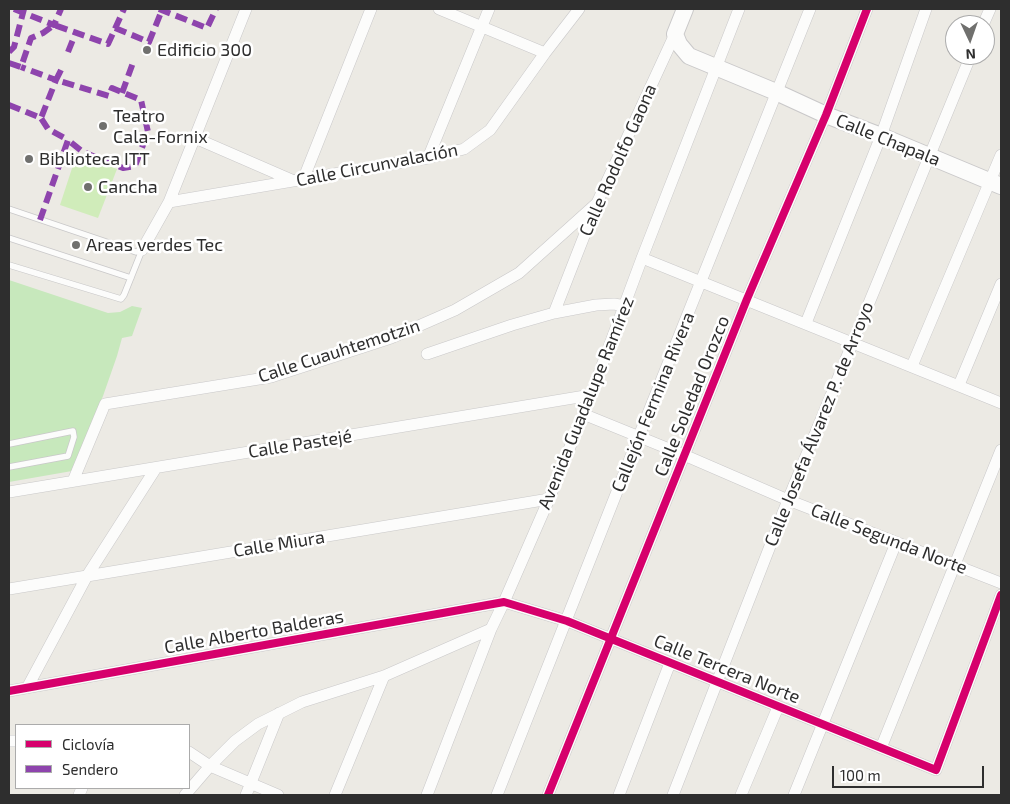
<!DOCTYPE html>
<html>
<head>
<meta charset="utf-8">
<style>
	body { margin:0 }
	#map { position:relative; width:1010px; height:804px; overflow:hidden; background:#eceae4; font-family:"Exo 2",sans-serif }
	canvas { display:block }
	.frame { position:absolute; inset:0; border:10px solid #2e2e2e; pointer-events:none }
	.legend { position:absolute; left:15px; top:724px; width:175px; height:65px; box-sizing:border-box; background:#fff; border:1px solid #ababab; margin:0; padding:6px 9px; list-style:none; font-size:15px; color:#2e2e2e }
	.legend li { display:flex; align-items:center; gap:10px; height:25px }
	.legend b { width:25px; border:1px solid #ababab }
	.north { position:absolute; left:945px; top:15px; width:50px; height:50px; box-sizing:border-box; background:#fff; border:1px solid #ababab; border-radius:50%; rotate:177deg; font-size:14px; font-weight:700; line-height:20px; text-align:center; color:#2e2e2e }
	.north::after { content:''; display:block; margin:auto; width:18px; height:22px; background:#70706e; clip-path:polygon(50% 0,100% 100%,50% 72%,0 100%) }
	.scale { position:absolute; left:832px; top:766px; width:152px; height:22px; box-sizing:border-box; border:2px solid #2e2e2e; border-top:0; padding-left:6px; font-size:15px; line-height:18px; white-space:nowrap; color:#2e2e2e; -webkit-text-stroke:4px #fff; paint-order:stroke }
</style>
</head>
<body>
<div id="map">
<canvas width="1010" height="804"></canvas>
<div class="frame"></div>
<ul class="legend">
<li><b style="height:6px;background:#d6006c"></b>Ciclovía</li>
<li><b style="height:6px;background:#8e44ad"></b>Sendero</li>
</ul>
<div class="north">N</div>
<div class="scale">100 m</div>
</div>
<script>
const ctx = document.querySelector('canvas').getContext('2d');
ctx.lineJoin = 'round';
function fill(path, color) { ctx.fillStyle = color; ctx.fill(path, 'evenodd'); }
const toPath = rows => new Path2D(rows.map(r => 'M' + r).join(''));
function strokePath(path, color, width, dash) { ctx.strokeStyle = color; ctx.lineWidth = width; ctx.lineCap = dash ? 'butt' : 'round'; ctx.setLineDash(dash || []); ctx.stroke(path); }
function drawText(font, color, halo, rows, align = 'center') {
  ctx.font = font + ' "Exo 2",sans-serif'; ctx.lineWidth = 5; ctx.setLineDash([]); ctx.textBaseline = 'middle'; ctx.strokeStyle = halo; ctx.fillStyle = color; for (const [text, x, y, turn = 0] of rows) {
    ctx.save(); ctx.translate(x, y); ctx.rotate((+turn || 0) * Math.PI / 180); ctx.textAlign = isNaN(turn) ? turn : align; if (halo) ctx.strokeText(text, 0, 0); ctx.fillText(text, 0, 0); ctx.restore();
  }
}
fill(toPath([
	[9,280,108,313,120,312,132,306,142,308,132,336,122,338,117,356,103,396,72,471,9,482]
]), '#c7e8bc');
fill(toPath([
	[77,153,117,169,98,218,60,205]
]), '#d0ecba');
const lane = toPath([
	[9,209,136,252,142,250],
	[9,238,131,278],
	[9,265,121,299,124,295,142,250],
	[9,444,73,431,74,437,68,456,9,467]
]);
const street = toPath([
	[439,9,545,53],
	[983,25,990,9],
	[195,138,294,181],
	[428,158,489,9],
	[303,180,371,9],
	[169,202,428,158,464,149,490,130,545,53,579,9],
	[142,250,169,202,246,9],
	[642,258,1001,403],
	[554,313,597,203,675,34],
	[806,323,881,136,926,9],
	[427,354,512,325,554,313,596,305,614,304,625,306],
	[912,366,1001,155],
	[959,385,1001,284],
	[583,414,684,455,788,500,1001,583],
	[73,481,105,404,271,377,391,338,455,310,519,273,597,203],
	[9,492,591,395],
	[9,589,549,499],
	[27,688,87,576,156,468],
	[9,691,504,602,567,621,936,770,1001,595],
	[9,741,16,741],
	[881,748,1001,450],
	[189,752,210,766,278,795],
	[79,795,82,788],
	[185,795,210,766,235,741,258,724,302,702,384,676,491,629],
	[246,795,279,713],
	[335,795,384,676],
	[427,795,491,629,504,602,549,499,591,395,642,258,739,9],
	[497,795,639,436,810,9],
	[548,795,747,299,826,115,867,9],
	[619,795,670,663],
	[673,795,788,500,971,55],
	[741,795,778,707],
	[794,795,896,543]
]);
const secondary = toPath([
	[685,9,675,34,679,44,689,56,776,92,826,115,881,136,1001,186]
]);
strokePath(lane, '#c9c8c9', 7);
strokePath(street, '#c9c8c9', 12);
strokePath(secondary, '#c9c8c9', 18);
strokePath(lane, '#fcfcfb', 5.5);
strokePath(street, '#fcfcfb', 11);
strokePath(secondary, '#fcfcfb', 16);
strokePath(toPath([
	[14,9,54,25,61,9],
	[159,9,207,28,216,9],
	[115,28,149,42,162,10],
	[9,52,14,47,24,9],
	[68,52,76,32],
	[9,63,21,67,31,38,43,33,54,25,108,44,124,9],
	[61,70,56,80,109,96,112,88,141,100,148,132,135,166,123,168,83,152,68,140],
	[122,93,134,60],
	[9,105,41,118,56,80,21,67],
	[40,220,68,140,48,129,41,118]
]), '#8e44ad', 6, [12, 6]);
strokePath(toPath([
	[9,691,504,602,567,621,936,770,1001,595],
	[548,795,747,299,826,115,867,9]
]), '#d6006c', 8);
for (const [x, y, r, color] of [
	[147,50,5,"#70706e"],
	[103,126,5,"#70706e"],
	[29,159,5,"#70706e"],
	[88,187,5,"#70706e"],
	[76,245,5,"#70706e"]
]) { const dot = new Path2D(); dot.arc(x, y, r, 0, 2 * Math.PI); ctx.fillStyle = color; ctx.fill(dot); strokePath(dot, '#fff', 2); }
drawText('18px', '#2e2e2e', '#fff', [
	["Edificio 300",157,50],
	["Teatro",113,116],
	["Cala-Fornix",113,137],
	["Biblioteca ITT",39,159],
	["Cancha",98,187],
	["Areas verdes Tec",86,245]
], 'left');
drawText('18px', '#2e2e2e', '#fff', [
	["Calle Chapala",888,140,22],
	["Calle Rodolfo Gaona",618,160,-66],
	["Calle Circunvalación",377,165,-11],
	["Calle Cuauhtemotzin",339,351,-18],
	["Calle Soledad Orozco",692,396,-68],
	["Callejón Fermina Rivera",653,402,-68],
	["Avenida Guadalupe Ramírez",586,403,-68],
	["Calle Josefa Álvarez P. de Arroyo",819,424,-68],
	["Calle Pastejé",300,444,-9],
	["Calle Segunda Norte",889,539,21],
	["Calle Miura",279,544,-9],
	["Calle Alberto Balderas",254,632,-10],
	["Calle Tercera Norte",727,669,22]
]);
</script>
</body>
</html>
